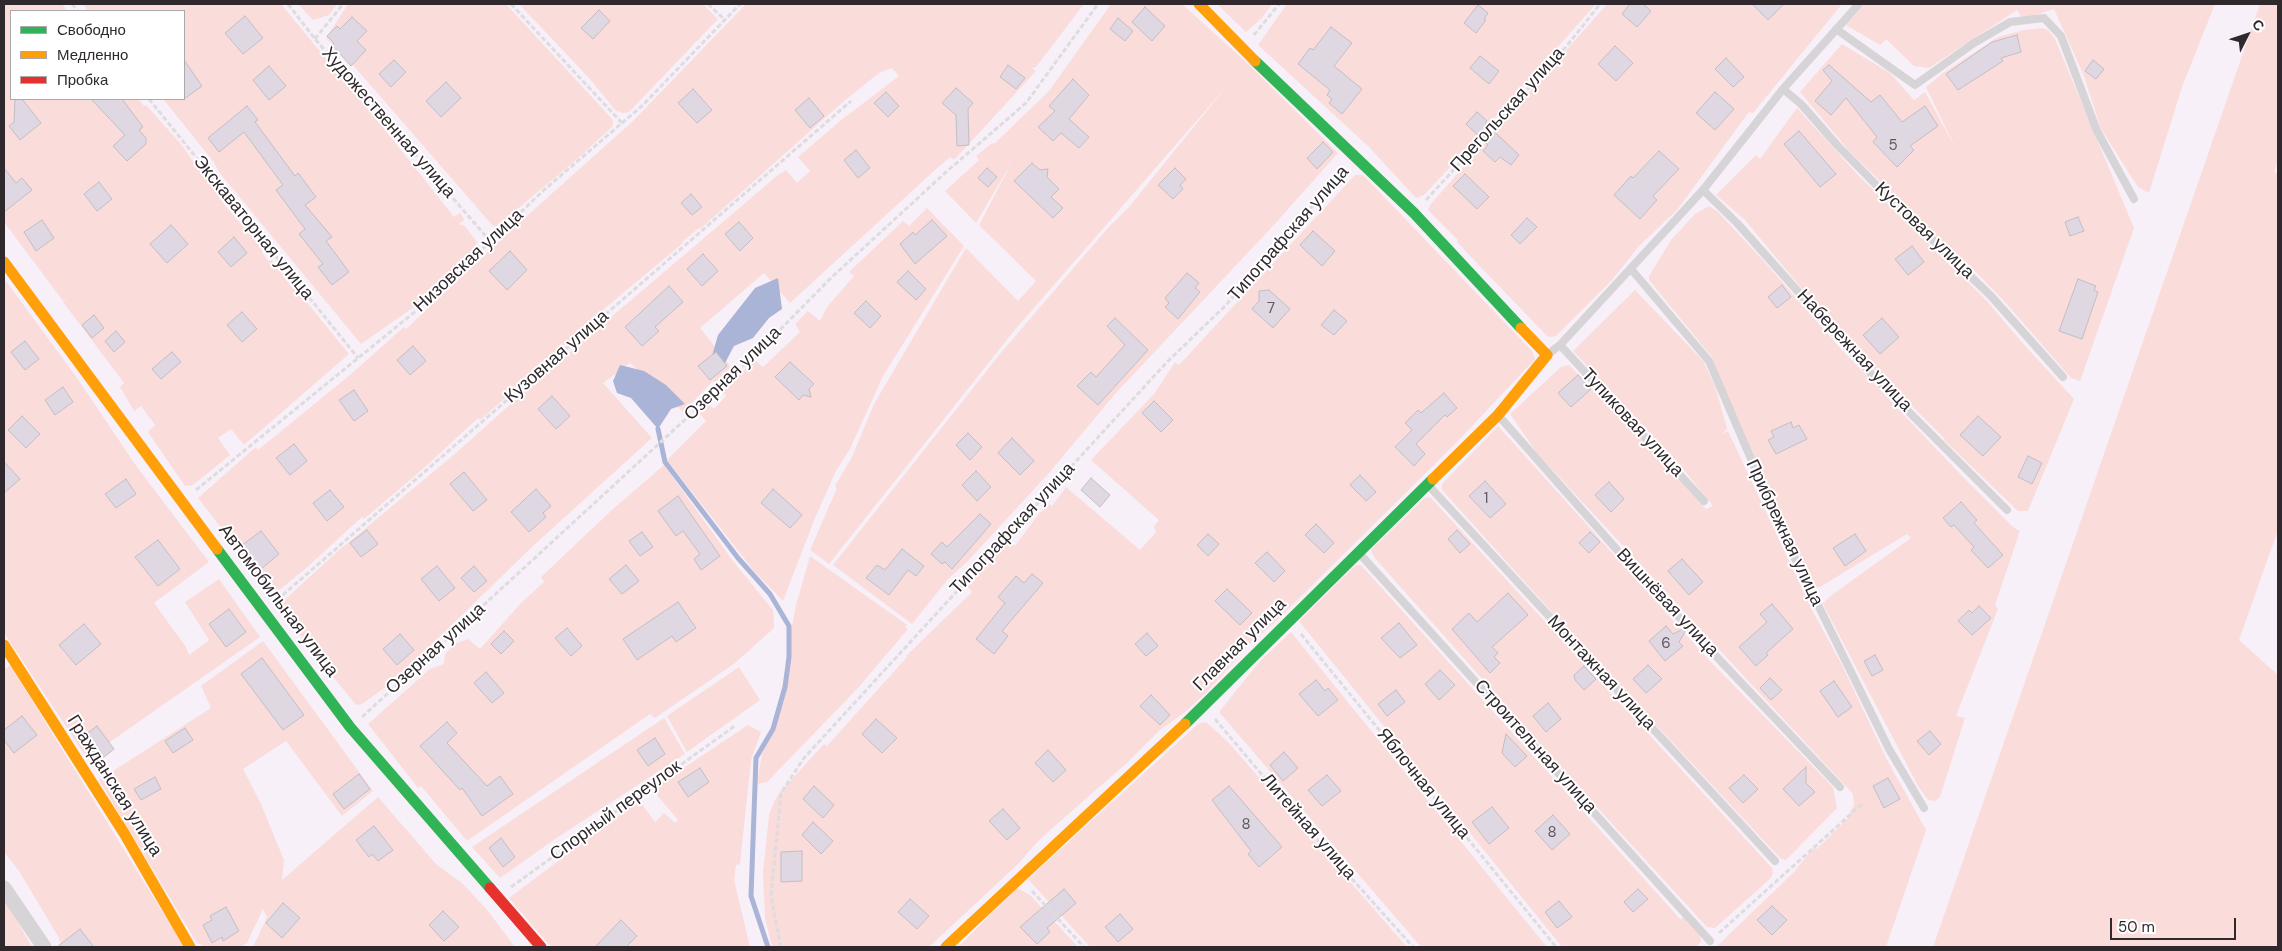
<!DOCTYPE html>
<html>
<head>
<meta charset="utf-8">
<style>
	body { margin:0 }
	#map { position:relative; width:2282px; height:951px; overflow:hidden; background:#f8f0f8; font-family:"DM Sans",sans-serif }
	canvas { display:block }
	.frame { position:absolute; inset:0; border:5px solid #2f292e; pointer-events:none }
	.legend { position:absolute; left:10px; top:10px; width:175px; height:90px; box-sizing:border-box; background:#fff; border:1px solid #aca9ab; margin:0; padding:6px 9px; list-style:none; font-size:15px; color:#2f292e }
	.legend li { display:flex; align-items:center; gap:10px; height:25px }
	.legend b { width:25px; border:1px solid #aca9ab }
	.north { position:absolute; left:2222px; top:10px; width:50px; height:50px; -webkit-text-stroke:4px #fff; paint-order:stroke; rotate:49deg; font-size:14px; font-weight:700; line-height:20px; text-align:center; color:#2f292e }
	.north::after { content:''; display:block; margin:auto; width:18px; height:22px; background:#2f292e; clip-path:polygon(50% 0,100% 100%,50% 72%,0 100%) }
	.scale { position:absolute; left:2110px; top:918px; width:126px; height:22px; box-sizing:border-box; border:2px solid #2f292e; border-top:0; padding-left:6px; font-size:15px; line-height:18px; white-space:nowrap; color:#2f292e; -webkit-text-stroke:4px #fff; paint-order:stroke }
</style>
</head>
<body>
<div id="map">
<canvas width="2282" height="951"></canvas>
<div class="frame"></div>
<ul class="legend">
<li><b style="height:6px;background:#30b455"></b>Свободно</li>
<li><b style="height:6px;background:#ff9f0a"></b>Медленно</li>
<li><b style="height:6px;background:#e5322d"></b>Пробка</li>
</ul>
<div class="north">С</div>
<div class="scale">50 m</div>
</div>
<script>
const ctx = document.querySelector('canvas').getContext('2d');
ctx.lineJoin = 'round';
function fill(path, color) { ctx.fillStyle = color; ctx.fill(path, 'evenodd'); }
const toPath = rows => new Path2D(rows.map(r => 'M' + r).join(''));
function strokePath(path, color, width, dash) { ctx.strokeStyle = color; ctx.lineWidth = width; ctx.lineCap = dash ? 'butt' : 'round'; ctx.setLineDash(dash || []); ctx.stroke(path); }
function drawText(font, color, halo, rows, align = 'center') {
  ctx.font = font + ' "DM Sans",sans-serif'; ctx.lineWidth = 4; ctx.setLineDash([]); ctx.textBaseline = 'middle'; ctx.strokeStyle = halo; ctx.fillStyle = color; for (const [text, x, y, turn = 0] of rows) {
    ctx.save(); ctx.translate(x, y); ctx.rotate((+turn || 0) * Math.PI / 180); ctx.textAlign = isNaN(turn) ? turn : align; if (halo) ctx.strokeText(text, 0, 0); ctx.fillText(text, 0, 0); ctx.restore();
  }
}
fill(toPath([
	[4,4,62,4,67,11,11,11,11,99,138,99,144,106,146,105,180,143,227,208,263,249,262,252,268,261,272,260,293,289,296,289,349,354,244,445,231,429,218,438,230,455,193,485,185,486,148,432,155,425,141,406,134,411,120,387,124,383,63,302,68,297,63,301,4,222],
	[84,4,281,4,393,140,454,217,460,213,462,215,464,220,459,224,465,226,477,242,472,251,411,309,361,344,219,172,214,162,163,99,184,99,184,11,87,11],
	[298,4,337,4,329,15,313,20],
	[348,4,506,4,613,120,613,126,577,159,497,226,493,226,353,65,326,38],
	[519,4,703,4,718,19,629,112,624,113,616,111,589,78],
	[746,4,1084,4,1036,67,1032,68,1036,71,954,160,950,157,934,171,790,303,764,273,700,328,731,367,716,383,713,381,683,412,630,363,603,383,652,438,533,546,394,681,362,704,356,705,294,628,279,605,338,551,456,453,543,375,778,175,786,170,797,183,810,171,798,157,840,121,899,76,892,68,879,73,843,102,700,229,699,228,682,242,683,243,592,319,541,367,480,420,478,418,424,468,364,519,362,517,304,570,273,595,198,498,256,447,258,450,350,375,404,327,406,329,509,232,633,121],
	[1111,4,1182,4,1245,61,1338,153,1272,227,1115,394,1049,473,967,562,948,579,912,624,833,565,1000,354,1107,229,1129,207,1226,87,1013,332,852,535,834,521,852,535,829,564,810,550,837,488,835,486,852,457,874,404,966,248,1018,301,1036,281,979,225,1013,160,976,223,945,191,979,160,976,156,991,144,995,143,1049,91],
	[1217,4,1272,4,1262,18,1246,32],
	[1287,4,1596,4,1457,160,1424,195,1416,198,1368,146,1258,45],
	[1607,4,1842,4,1753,113,1749,112,1677,210,1639,246,1611,281,1556,336,1548,337,1472,258,1457,242,1458,240,1428,210,1430,205],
	[1865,4,2215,4,2182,87,2149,193,2138,187,2101,129,2084,76,2054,9,2023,19,2017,10,1929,68,1914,66,1886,39,1880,45,1846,25],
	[2260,4,2278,4,2278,160,2274,172,2278,174,2278,530,2239,640,2278,675,2278,947,1933,947],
	[2043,28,2048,30,2055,39,2134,228,2080,381,2071,378,2005,302,1971,267,1916,219,1886,187,1850,152,1800,92,1842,44,1890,73,1914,100,1925,92,1956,149,1926,87,1943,73,1998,37,2024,30],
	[1797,108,1860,177,1986,300,2026,347,2074,399,2028,511,2018,511,1944,440,1945,439,1893,387,1889,386,1807,295,1745,220,1716,195,1756,155,1760,159],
	[1355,175,1363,175,1532,351,1535,359,1458,441,1273,624,1249,645,1206,693,1185,712,1160,730,1129,761,1041,838,1018,864,929,947,772,947,765,918,763,873,769,815,774,802,780,792,824,744,827,746,907,657,906,656,972,592,967,586,1009,541,1015,546,1038,515,1050,504,1052,506,1066,487,1140,550,1156,532,1154,526,1159,520,1091,460,1154,394,1175,362,1179,365],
	[1709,206,1717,211,1762,259,1840,348,1963,477,2013,527,2020,531,1995,605,1998,609,1956,716,1965,718,1940,797,1935,801,1928,800,1918,786,1823,604,1829,597,1911,538,1907,534,1820,587,1815,588,1748,447,1711,356,1649,280,1649,276,1671,240,1695,214],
	[927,208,964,246,883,376,850,449,836,471,815,518,783,601,754,571,667,460,706,421,699,413,709,404,714,409,726,396,722,391,755,360,763,367,800,332,795,324,808,311,820,321,827,307,854,276,849,272,903,221,909,226],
	[6,281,77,378,137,467,209,562,154,603,186,647,189,655,209,640,185,602,219,579,260,637,87,758,4,633,4,283],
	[1635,290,1703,361,1715,386,1727,428,1723,434,1728,431,1812,610,1842,665,1886,758,1926,830,1886,947,1716,947,1793,873,1814,847,1817,849,1851,815,1850,812,1854,805,1853,794,1537,453,1510,414,1561,367,1569,365,1637,434,1706,509,1713,506,1680,465,1573,351],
	[1498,426,1706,657,1833,787,1837,808,1786,860,1780,858,1577,640,1442,490,1442,484],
	[664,465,733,561,773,610,774,628,735,663,655,718,650,714,467,841,421,786,418,788,368,724,430,669,444,664,445,654,456,643,468,639,480,649,521,603,544,582,541,577,613,509],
	[1426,497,1431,498,1772,868,1773,873,1771,878,1715,928,1707,927,1572,780,1374,557,1371,550],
	[810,556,907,625,905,627,908,629,858,688,767,782,757,784,762,754,773,730,790,663,789,642,796,605],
	[1356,565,1361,565,1681,920,1683,917,1700,936,1701,941,1698,946,1562,947,1299,621],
	[1291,632,1484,870,1547,947,1421,947,1219,712,1260,661],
	[263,641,373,791,342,816,286,741,243,769,261,804,284,860,282,880,378,797,437,865,462,883,488,911,515,947,253,947,267,917,263,909,247,943,241,947,206,947,197,943,99,780,211,708,201,686],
	[10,665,184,947,61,947,59,938,19,871,4,852,4,670],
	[739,667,760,700,687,752,667,716],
	[664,718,685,754,555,839,500,878,472,847],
	[1206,722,1228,742,1407,947,1090,947,1028,879,1198,724],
	[748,725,761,732,751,760,740,864,736,865,734,880,750,947,551,947,509,898,639,800,655,822,664,813,675,823,678,820,652,789],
	[1017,888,1030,895,1078,947,958,947],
	[4,902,12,912,32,947,4,947]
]), '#fadcdb');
fill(toPath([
	[778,278,782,309,769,318,753,338,734,346,724,365,712,356,718,335,755,288],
	[620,365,644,371,666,385,685,404,671,409,658,429,631,398,617,393,613,381]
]), '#aab4d6');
strokePath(toPath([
	[658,429,665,462,738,558,770,594,789,626,789,657,785,687,773,729,756,758,751,896,768,947]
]), '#aab4d6', 5);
const building = toPath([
	[1630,4,1643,4,1651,11,1637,27,1622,14,1630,4],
	[1752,4,1784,4,1768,20,1752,4],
	[1478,5,1488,13,1484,19,1486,20,1476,33,1464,23,1478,5],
	[1145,7,1165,26,1152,41,1132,22,1145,7],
	[599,10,610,21,593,39,581,28,599,10],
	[245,16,263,38,243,54,225,33,245,16],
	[352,17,367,31,357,41,366,50,351,66,332,45,334,43,327,36,337,26,340,29,352,17],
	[1118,18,1133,31,1125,41,1110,29,1118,18],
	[1331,27,1352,43,1334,66,1362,89,1342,114,1329,103,1332,99,1327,95,1330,90,1298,64,1310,48,1313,50,1331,27],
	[2017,35,2021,52,2001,58,2003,61,1958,90,1946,74,1992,42,2017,35],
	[1615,46,1633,63,1616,81,1598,64,1615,46],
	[1480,56,1499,71,1489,84,1470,68,1480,56],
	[1726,58,1744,77,1733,87,1715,69,1726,58],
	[184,60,202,86,184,99,184,60],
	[394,60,406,72,391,87,379,74,394,60],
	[2093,60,2104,69,2096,79,2085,71,2093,60],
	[1008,65,1025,78,1016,89,1000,77,1008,65],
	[1829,65,1871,102,1880,95,1902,122,1925,106,1938,126,1910,146,1914,150,1897,167,1873,142,1877,137,1846,98,1831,115,1815,101,1832,81,1823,70,1829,65],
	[269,66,286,86,269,100,253,80,269,66],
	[1073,79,1089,95,1069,119,1089,137,1079,148,1061,133,1053,141,1038,127,1055,111,1049,106,1073,79],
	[446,82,461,98,441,117,426,101,446,82],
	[956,88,973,103,968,109,969,145,957,146,956,115,942,103,956,88],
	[693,89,712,110,697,123,678,103,693,89],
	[886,92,899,106,888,117,874,103,886,92],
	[1715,92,1734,109,1715,130,1696,113,1715,92],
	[809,98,824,116,810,128,795,110,809,98],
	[15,99,22,99,41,123,20,140,9,126,14,122,15,99],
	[91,99,122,99,143,127,139,130,146,138,146,144,127,161,113,146,125,135,91,99],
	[247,106,258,120,255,122,295,176,298,173,316,197,305,205,332,237,326,241,349,272,332,285,318,267,323,264,299,234,305,229,276,190,283,185,244,132,219,152,208,138,247,106],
	[1477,112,1487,121,1485,123,1519,155,1511,165,1500,157,1495,162,1483,151,1488,145,1466,124,1477,112],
	[1799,131,1836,174,1820,187,1784,144,1799,131],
	[1323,142,1333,152,1317,169,1307,158,1323,142],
	[856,150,870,168,858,178,844,160,856,150],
	[1659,151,1679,169,1653,196,1657,200,1640,219,1614,195,1631,176,1633,178,1659,151],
	[1032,163,1040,170,1048,169,1047,177,1059,189,1051,197,1063,208,1053,218,1014,181,1032,163],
	[4,168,16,183,22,178,32,190,4,212,4,168],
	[987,168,997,177,988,187,978,178,987,168],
	[1175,168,1186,179,1180,185,1183,189,1173,199,1158,185,1175,168],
	[1465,174,1489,197,1477,209,1453,186,1465,174],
	[99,182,112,199,97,211,84,194,99,182],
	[691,194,702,207,692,215,681,203,691,194],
	[2078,217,2084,231,2070,236,2065,222,2078,217],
	[1527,218,1537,227,1520,244,1511,235,1527,218],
	[42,220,54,238,36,251,24,232,42,220],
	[932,220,947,236,915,264,900,244,913,232,915,235,932,220],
	[739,222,753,238,740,251,725,234,739,222],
	[171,225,188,244,167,263,150,244,171,225],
	[1313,231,1335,251,1322,266,1300,245,1313,231],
	[234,237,247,253,231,267,218,252,234,237],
	[1912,246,1924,262,1908,275,1895,259,1912,246],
	[510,251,527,270,507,290,489,271,510,251],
	[703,254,718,271,702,286,687,269,703,254],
	[908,271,926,289,916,300,897,282,908,271],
	[1187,273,1199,283,1195,288,1200,292,1178,319,1165,307,1169,303,1165,298,1187,273],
	[2078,279,2096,286,2094,290,2098,292,2082,339,2059,331,2078,279],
	[1782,285,1791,297,1777,308,1768,297,1782,285],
	[669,286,683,302,655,327,659,331,642,346,625,327,669,286],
	[1269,290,1290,309,1273,328,1252,309,1259,301,1259,291,1269,290],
	[866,301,881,316,870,328,854,313,866,301],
	[1334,310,1347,321,1334,335,1321,325,1334,310],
	[242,312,257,329,242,342,227,325,242,312],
	[94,315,104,328,92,338,82,325,94,315],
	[1115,318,1148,350,1098,405,1077,386,1091,372,1096,377,1125,345,1107,326,1115,318],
	[1882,318,1899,337,1880,354,1863,335,1882,318],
	[116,331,125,342,114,352,105,341,116,331],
	[25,341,39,359,25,370,11,352,25,341],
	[413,346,426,361,410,375,397,360,413,346],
	[172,352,181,362,161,379,152,369,172,352],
	[716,352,727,366,710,380,698,366,716,352],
	[790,362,814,384,809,389,811,397,803,395,799,400,775,377,790,362],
	[1578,375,1591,389,1571,407,1558,393,1578,375],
	[63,387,73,402,55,415,45,400,63,387],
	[354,390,368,411,354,421,339,400,354,390],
	[1444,393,1457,408,1447,417,1445,415,1416,444,1425,454,1414,466,1395,447,1412,430,1405,423,1418,410,1421,413,1444,393],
	[552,396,570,416,556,429,538,409,552,396],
	[1154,401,1173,420,1161,432,1142,413,1154,401],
	[22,416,40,434,26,448,8,430,22,416],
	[1978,416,2001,437,1983,456,1960,435,1978,416],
	[1791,422,1793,428,1799,425,1807,439,1776,454,1768,440,1774,437,1771,431,1791,422],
	[968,433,982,447,970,460,956,445,968,433],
	[1012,438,1034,461,1020,475,998,453,1012,438],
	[294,444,307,461,290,475,276,458,294,444],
	[2028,456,2042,463,2032,484,2018,477,2028,456],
	[4,462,20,479,4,493,4,462],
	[976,471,991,487,977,501,962,485,976,471],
	[464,472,487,500,473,511,450,484,464,472],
	[1360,475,1376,492,1366,501,1350,485,1360,475],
	[1091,478,1110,495,1100,507,1081,490,1091,478],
	[126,479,136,494,116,508,105,494,126,479],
	[1485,481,1506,504,1490,518,1469,496,1485,481],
	[1609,482,1624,499,1611,512,1595,495,1609,482],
	[536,489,551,506,543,513,546,517,529,532,511,512,536,489],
	[773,489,802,515,790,528,761,503,773,489],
	[330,490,344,507,327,521,313,503,330,490],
	[678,496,720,556,701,570,694,559,700,554,683,531,676,536,658,511,678,496],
	[1961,502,1977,520,1974,523,2003,555,1988,568,1971,550,1974,547,1954,525,1951,527,1943,518,1961,502],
	[980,514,991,524,952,569,945,562,942,564,931,554,942,542,947,547,980,514],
	[1316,524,1334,543,1324,553,1305,535,1316,524],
	[367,530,378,544,361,557,350,543,367,530],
	[1457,530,1470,544,1460,553,1448,539,1457,530],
	[261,531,279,554,260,570,241,546,261,531],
	[642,532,653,547,640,556,629,541,642,532],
	[1590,532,1600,542,1589,553,1579,543,1590,532],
	[1208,534,1219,544,1208,556,1197,545,1208,534],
	[1855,534,1866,551,1845,566,1833,548,1855,534],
	[158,540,180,569,158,586,135,557,158,540],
	[902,549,924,566,916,576,908,570,889,595,866,578,877,565,885,570,902,549],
	[1267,552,1285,571,1274,582,1255,563,1267,552],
	[1682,559,1703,582,1689,595,1668,571,1682,559],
	[626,565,639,581,622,594,609,579,626,565],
	[437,566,455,588,439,601,421,579,437,566],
	[474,566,487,581,474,592,461,578,474,566],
	[1032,574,1043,583,1002,631,1008,636,994,654,976,639,1005,603,998,597,1016,576,1024,583,1032,574],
	[1227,589,1252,613,1240,625,1215,601,1227,589],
	[1508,593,1528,615,1492,647,1498,653,1494,657,1500,663,1490,673,1452,629,1469,613,1477,622,1508,593],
	[678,602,696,628,676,642,672,636,637,660,623,639,678,602],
	[1772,604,1793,629,1766,653,1768,655,1756,666,1739,647,1767,622,1760,614,1772,604],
	[1979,606,1991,618,1972,635,1958,621,1969,610,1972,613,1979,606],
	[229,609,246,632,226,647,209,624,229,609],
	[1399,623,1417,645,1400,658,1381,638,1399,623],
	[84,624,101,644,76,665,59,645,84,624],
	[1666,626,1673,634,1683,629,1685,632,1679,642,1683,646,1665,661,1649,641,1666,626],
	[567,628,582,646,571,656,555,638,567,628],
	[504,631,514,641,501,654,491,644,504,631],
	[1147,633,1158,646,1146,656,1135,644,1147,633],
	[400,634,414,650,397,665,383,649,400,634],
	[1875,655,1883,670,1872,676,1864,661,1875,655],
	[262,658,304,715,283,730,241,674,262,658],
	[1648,665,1662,679,1646,693,1633,679,1648,665],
	[1584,666,1596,679,1584,690,1575,680,1574,675,1584,666],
	[1440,670,1455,685,1439,700,1425,684,1440,670],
	[486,672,504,693,492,703,474,683,486,672],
	[1770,678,1782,690,1771,700,1760,688,1770,678],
	[1316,680,1325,691,1328,688,1338,700,1318,716,1299,694,1316,680],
	[1834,681,1852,707,1838,717,1820,691,1834,681],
	[1396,690,1405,702,1387,716,1378,704,1396,690],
	[1151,695,1170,715,1160,725,1140,706,1151,695],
	[1548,703,1561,719,1546,732,1533,716,1548,703],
	[22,716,37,735,14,753,4,740,4,730,22,716],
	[876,719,897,738,882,753,862,734,876,719],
	[447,722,457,733,447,743,487,786,500,776,513,794,482,816,462,788,460,790,420,746,447,722],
	[97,726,114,749,99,761,81,738,97,726],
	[185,728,193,740,173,753,165,741,185,728],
	[1930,731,1941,744,1929,755,1917,741,1930,731],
	[1506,734,1527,756,1515,767,1502,753,1506,734],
	[655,738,665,754,648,766,637,750,655,738],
	[1048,750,1066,770,1053,782,1035,763,1048,750],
	[1284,752,1298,768,1283,781,1270,765,1284,752],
	[1806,767,1806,783,1815,792,1799,806,1783,789,1806,767],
	[700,768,709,782,688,797,678,782,700,768],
	[359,774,370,789,344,809,333,794,359,774],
	[1327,775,1341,791,1322,806,1308,790,1327,775],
	[1744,775,1758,789,1743,803,1729,788,1744,775],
	[155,777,161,789,141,800,134,789,155,777],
	[1888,778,1900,799,1884,808,1873,786,1888,778],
	[814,786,834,805,823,818,803,799,814,786],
	[1229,786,1282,847,1259,867,1248,854,1251,851,1212,800,1229,786],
	[1492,807,1509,828,1489,844,1472,822,1492,807],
	[1003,809,1020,828,1007,840,989,821,1003,809],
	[1553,815,1570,834,1552,850,1535,831,1553,815],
	[813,822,833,841,821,854,802,835,813,822],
	[374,826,393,850,378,861,372,854,369,857,356,840,374,826],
	[501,838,515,857,503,867,489,848,501,838],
	[802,851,802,881,781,882,781,852,802,851],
	[1064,889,1076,903,1047,928,1050,932,1037,944,1020,927,1064,889],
	[1638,889,1648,899,1633,912,1624,902,1638,889],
	[910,899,929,916,917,929,898,912,910,899],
	[1559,901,1572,917,1557,928,1545,912,1559,901],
	[283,903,300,918,282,938,266,923,283,903],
	[1772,906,1787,920,1772,935,1757,920,1772,906],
	[226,907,239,931,223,941,222,937,212,943,203,925,212,920,210,916,226,907],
	[443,911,459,927,444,941,429,925,443,911],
	[1120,914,1133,929,1118,942,1105,927,1120,914],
	[621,920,637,936,626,947,595,947,621,920],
	[80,929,94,947,57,947,80,929]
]);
fill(building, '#dfd8e3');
strokePath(building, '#c2bec4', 1);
strokePath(toPath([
	[72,4,78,11],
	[288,4,315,39,490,241],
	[511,4,622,123],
	[708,4,724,19],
	[1254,35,1279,4],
	[315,39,343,4],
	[149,99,358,358],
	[1426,200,1566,47,1600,4],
	[196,490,427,302,545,189,643,105,740,4],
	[277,600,851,101],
	[1301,634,1556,947],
	[362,717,752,358,832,277,945,173,1026,103,1098,4],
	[1215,719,1312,834,1413,947],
	[511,887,736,725],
	[1032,891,1084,947],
	[1719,933,1862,804],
	[781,947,771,896,781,793,804,758,1167,362,1225,306,1344,170]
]), '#dedcde', 3, [5, 2.5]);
strokePath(toPath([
	[1836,29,1915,85,1974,43,2010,22,2044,18,2061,36,2097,131,2134,199],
	[1783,89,1801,104,1837,145,1889,198,1991,296,2063,377],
	[1703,190,1737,223,1874,377,2007,510],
	[1631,269,1709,361,1784,536,1889,749,1924,808],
	[1560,345,1704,501],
	[1547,355,1560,345,1703,190,1783,89,1859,4],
	[1498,415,1641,577,1840,787],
	[1429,486,1775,861],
	[1359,553,1710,941]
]), '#d6d4d6', 8);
strokePath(toPath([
	[4,888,44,947]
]), '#d6d4d6', 15);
strokePath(toPath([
	[1255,61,1414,213,1521,328],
	[217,549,350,727,490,888],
	[1185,724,1433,479]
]), '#30b455', 11);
strokePath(toPath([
	[1199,4,1255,61],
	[4,262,217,549],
	[1433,479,1498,415,1547,355,1521,328],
	[4,645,124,833,190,947],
	[946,947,1185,724]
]), '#ff9f0a', 11);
strokePath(toPath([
	[490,888,541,947]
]), '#e5322d', 11);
drawText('15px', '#5f585f', null, [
	["5",1893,146],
	["7",1271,309],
	["1",1486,499],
	["6",1666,644],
	["8",1246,825],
	["8",1552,833]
]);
drawText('18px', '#2f292e', '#fff', [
	["Прегольская улица",1508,110,-48],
	["Художественная улица",388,123,49],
	["Экскаваторная улица",253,228,51],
	["Кустовая улица",1924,231,44],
	["Типографская улица",1289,234,-49],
	["Низовская улица",469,261,-43],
	["Набережная улица",1854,351,47],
	["Кузовная улица",557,357,-41],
	["Озерная улица",733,374,-44],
	["Тупиковая улица",1632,423,47],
	["Типографская улица",1013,529,-47],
	["Прибрежная улица",1784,533,65],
	["Автомобильная улица",278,601,53],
	["Вишнёвая улица",1667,603,47],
	["Главная улица",1240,645,-45],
	["Озерная улица",436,649,-42],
	["Монтажная улица",1601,673,47],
	["Строительная улица",1535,747,48],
	["Яблочная улица",1423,784,51],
	["Гражданская улица",114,786,58],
	["Спорный переулок",616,811,-36],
	["Литейная улица",1308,827,49]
]);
</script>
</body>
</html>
